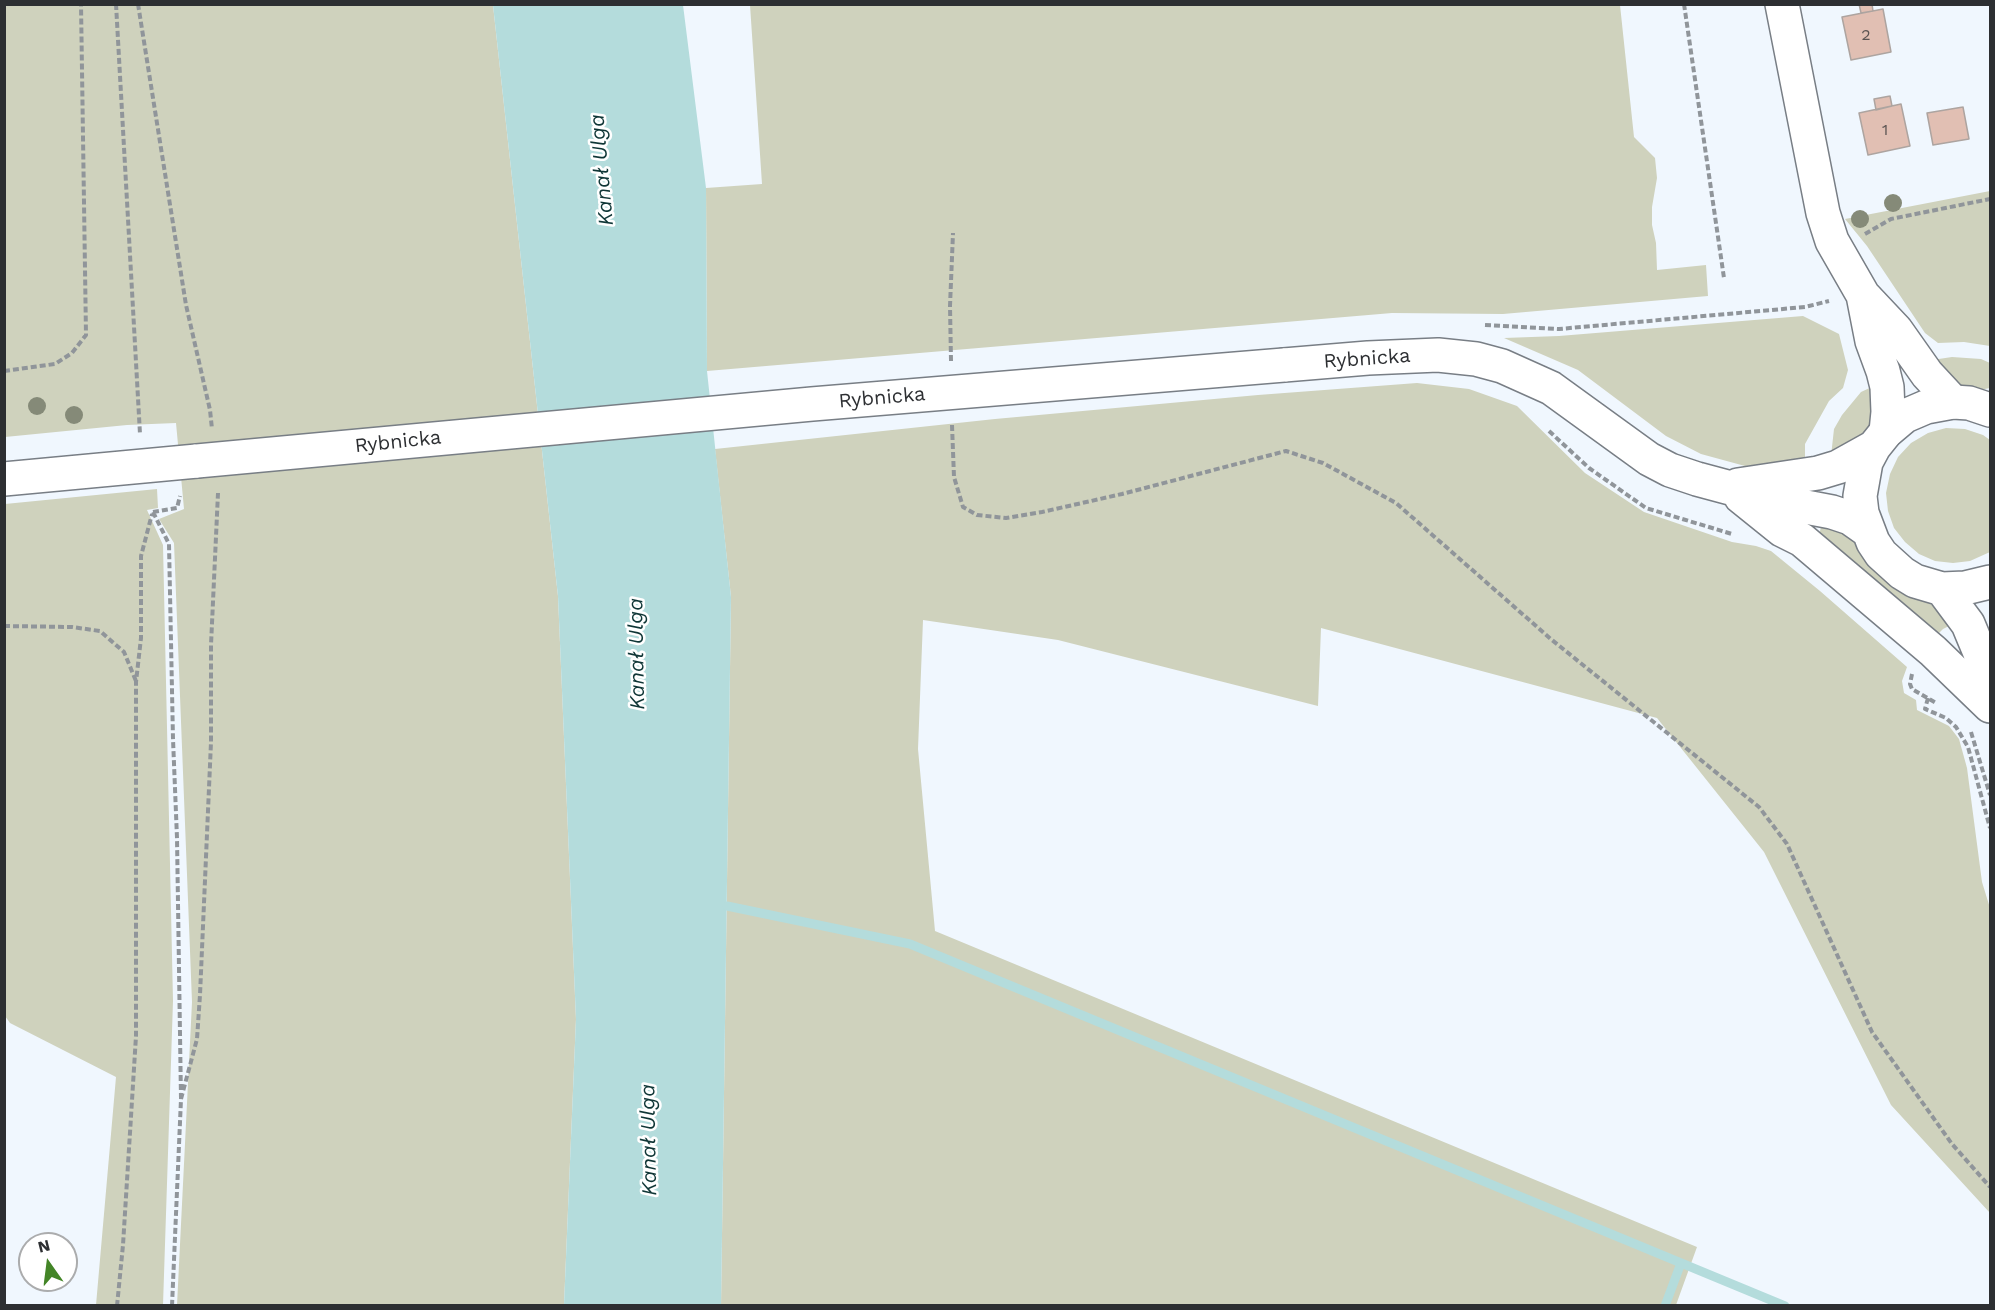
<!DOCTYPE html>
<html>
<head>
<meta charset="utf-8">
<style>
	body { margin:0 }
	#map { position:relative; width:1995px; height:1310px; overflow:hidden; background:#f0f7fe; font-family:"Work Sans",sans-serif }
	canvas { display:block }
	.frame { position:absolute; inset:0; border:6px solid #2d2f32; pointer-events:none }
	.north { position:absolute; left:18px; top:1232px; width:60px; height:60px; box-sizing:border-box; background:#fff; border:2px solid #abacad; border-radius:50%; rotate:346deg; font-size:16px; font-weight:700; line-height:24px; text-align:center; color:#2d2f32 }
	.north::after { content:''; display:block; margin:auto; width:21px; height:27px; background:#438527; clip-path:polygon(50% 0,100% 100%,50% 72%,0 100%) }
</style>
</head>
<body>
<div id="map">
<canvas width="1995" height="1310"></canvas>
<div class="frame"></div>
<div class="north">N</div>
</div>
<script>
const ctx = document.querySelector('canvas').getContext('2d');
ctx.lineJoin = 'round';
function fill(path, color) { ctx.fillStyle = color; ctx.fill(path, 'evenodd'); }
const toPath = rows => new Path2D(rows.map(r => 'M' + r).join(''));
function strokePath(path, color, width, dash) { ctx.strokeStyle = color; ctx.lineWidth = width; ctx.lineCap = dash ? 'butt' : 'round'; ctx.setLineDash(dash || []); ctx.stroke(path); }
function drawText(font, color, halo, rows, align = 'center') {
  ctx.font = font + ' "Work Sans",sans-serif'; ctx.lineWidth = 5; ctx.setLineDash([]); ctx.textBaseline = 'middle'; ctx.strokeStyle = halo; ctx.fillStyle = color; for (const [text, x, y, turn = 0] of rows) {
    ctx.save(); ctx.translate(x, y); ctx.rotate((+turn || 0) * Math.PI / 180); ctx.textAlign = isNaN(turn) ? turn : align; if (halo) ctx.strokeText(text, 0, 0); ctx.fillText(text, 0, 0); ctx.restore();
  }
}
fill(toPath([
	[4,5,493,5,558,596,576,1019,564,1305,177,1305,192,1002,174,543,159,519,184,509,176,423,127,425,5,437],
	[750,5,1620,5,1634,137,1655,158,1657,178,1652,207,1652,225,1656,243,1657,270,1706,265,1708,296,1503,314,1392,313,707,371,706,188,762,184],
	[1990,191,1990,346,1964,342,1938,343,1925,333,1867,246,1845,219],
	[1803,316,1839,334,1848,370,1843,388,1829,401,1805,444,1805,463,1783,465,1745,466,1701,454,1666,436,1578,370,1504,338,1559,336],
	[1952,357,1981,359,1990,363,1990,388,1979,390,1955,384,1932,360],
	[1417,383,1469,389,1517,406,1585,473,1644,512,1732,542,1756,546,1771,551,1820,591,1907,667,1902,681,1904,693,1916,700,1917,710,1949,726,1959,739,1967,768,1982,882,1990,908,1990,1213,1891,1105,1764,852,1657,718,1321,628,1318,706,1058,640,923,620,918,749,935,931,1697,1247,1676,1305,721,1305,731,597,715,449,995,419,1258,395],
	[1876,385,1876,419,1866,433,1831,456,1834,429,1842,415,1861,392],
	[1946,428,1965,429,1983,435,1990,440,1990,552,1970,561,1953,563,1935,561,1919,554,1905,542,1894,528,1888,511,1886,493,1890,474,1898,457,1911,443,1928,433],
	[157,489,158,508,147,510,163,545,173,1001,163,1305,96,1305,116,1077,10,1023,5,1016,5,504],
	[1823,518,1853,536,1897,589,1937,607,1953,624,1943,629,1935,637,1818,540]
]), '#cfd2bd');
fill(toPath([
	[493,5,683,5,706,188,707,371,731,597,721,1305,564,1305,576,1019,558,596]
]), '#b4dcdc');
strokePath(toPath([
	[727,906,910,944,1785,1306],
	[1665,1306,1681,1263]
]), '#b4dcdc', 9);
const building = toPath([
	[1859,4,1872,4,1873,11,1861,13,1859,4],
	[1883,9,1891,52,1851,60,1842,17,1883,9],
	[1890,96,1892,106,1876,110,1874,99,1890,96],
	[1901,104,1910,146,1868,155,1859,113,1901,104],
	[1963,107,1969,139,1933,145,1927,113,1963,107]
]);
fill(building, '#e1bfb3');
strokePath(building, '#ada4a0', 1.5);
const secondary = toPath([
	[1782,4,1823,213,1832,241,1863,295,1896,330,1927,374,1953,402],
	[1863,295,1872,341,1883,371,1887,387,1888,412,1886,432]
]);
const primary = toPath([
	[1284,365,1368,358,1438,355,1476,359,1502,366,1551,388,1649,459,1670,470,1697,479,1790,504,1832,512,1850,518,1867,530],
	[1990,410,1969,403,1953,402,1926,407,1905,416,1886,432,1874,447,1866,462,1860,496,1862,513,1873,542,1881,554,1902,573,1915,581,1942,589,1965,588,1990,582],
	[4,479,197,461],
	[1738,485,1818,473,1838,467,1874,447],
	[1741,497,1782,530,1802,540,1933,651,1990,706],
	[1942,589,1968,624,1990,677]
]);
strokePath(secondary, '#787e85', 36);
strokePath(primary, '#787e85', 36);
strokePath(toPath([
	[116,4,140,434],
	[138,4,186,305,210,410,212,429],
	[1684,4,1724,278],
	[1865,234,1891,219,1990,199],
	[1485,325,1559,329,1805,307,1829,301],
	[951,361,950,306,953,233],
	[4,371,55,364,72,353,86,335,81,4],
	[952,425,954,477,963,507,977,515,1006,518,1042,512,1122,494,1286,451,1323,463,1396,503,1552,640,1759,807,1787,844,1872,1032,1952,1144,1990,1187],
	[1549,431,1589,468,1646,508,1732,534],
	[153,512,169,544,173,739,177,838,181,1099,172,1306],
	[153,512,177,508,180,496],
	[4,626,72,627,100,631,124,652,136,681],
	[1912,674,1910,684,1912,689,1936,703],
	[1928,698,1925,709,1946,718,1956,727,1968,747,1990,828],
	[1971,732,1990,795],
	[181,1099,197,1039,200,995,211,742,211,645,218,493],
	[117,1306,123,1245,136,1036,136,682,141,638,141,556,152,514]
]), '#90959a', 4, [6, 3]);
strokePath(secondary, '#fff', 33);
strokePath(primary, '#fff', 33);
const primaryBridge = toPath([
	[197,461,812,404,1284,365]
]);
strokePath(primaryBridge, '#787e85', 36, []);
strokePath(primaryBridge, '#fff', 33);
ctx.fillStyle = '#858a78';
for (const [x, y] of [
	[1893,203],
	[1860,219],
	[37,406],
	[74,415]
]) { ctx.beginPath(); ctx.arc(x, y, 9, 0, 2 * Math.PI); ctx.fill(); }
drawText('16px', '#5a5352', null, [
	["2",1866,35],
	["1",1885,130]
]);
drawText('20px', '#2d2f32', '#fff', [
	["Rybnicka",1367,359,-4],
	["Rybnicka",882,398,-5],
	["Rybnicka",398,442,-6]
]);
drawText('italic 21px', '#0f3636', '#fff', [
	["Kanał Ulga",602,170,-95],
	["Kanał Ulga",637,654,-91],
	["Kanał Ulga",649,1140,-91]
]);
</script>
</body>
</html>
